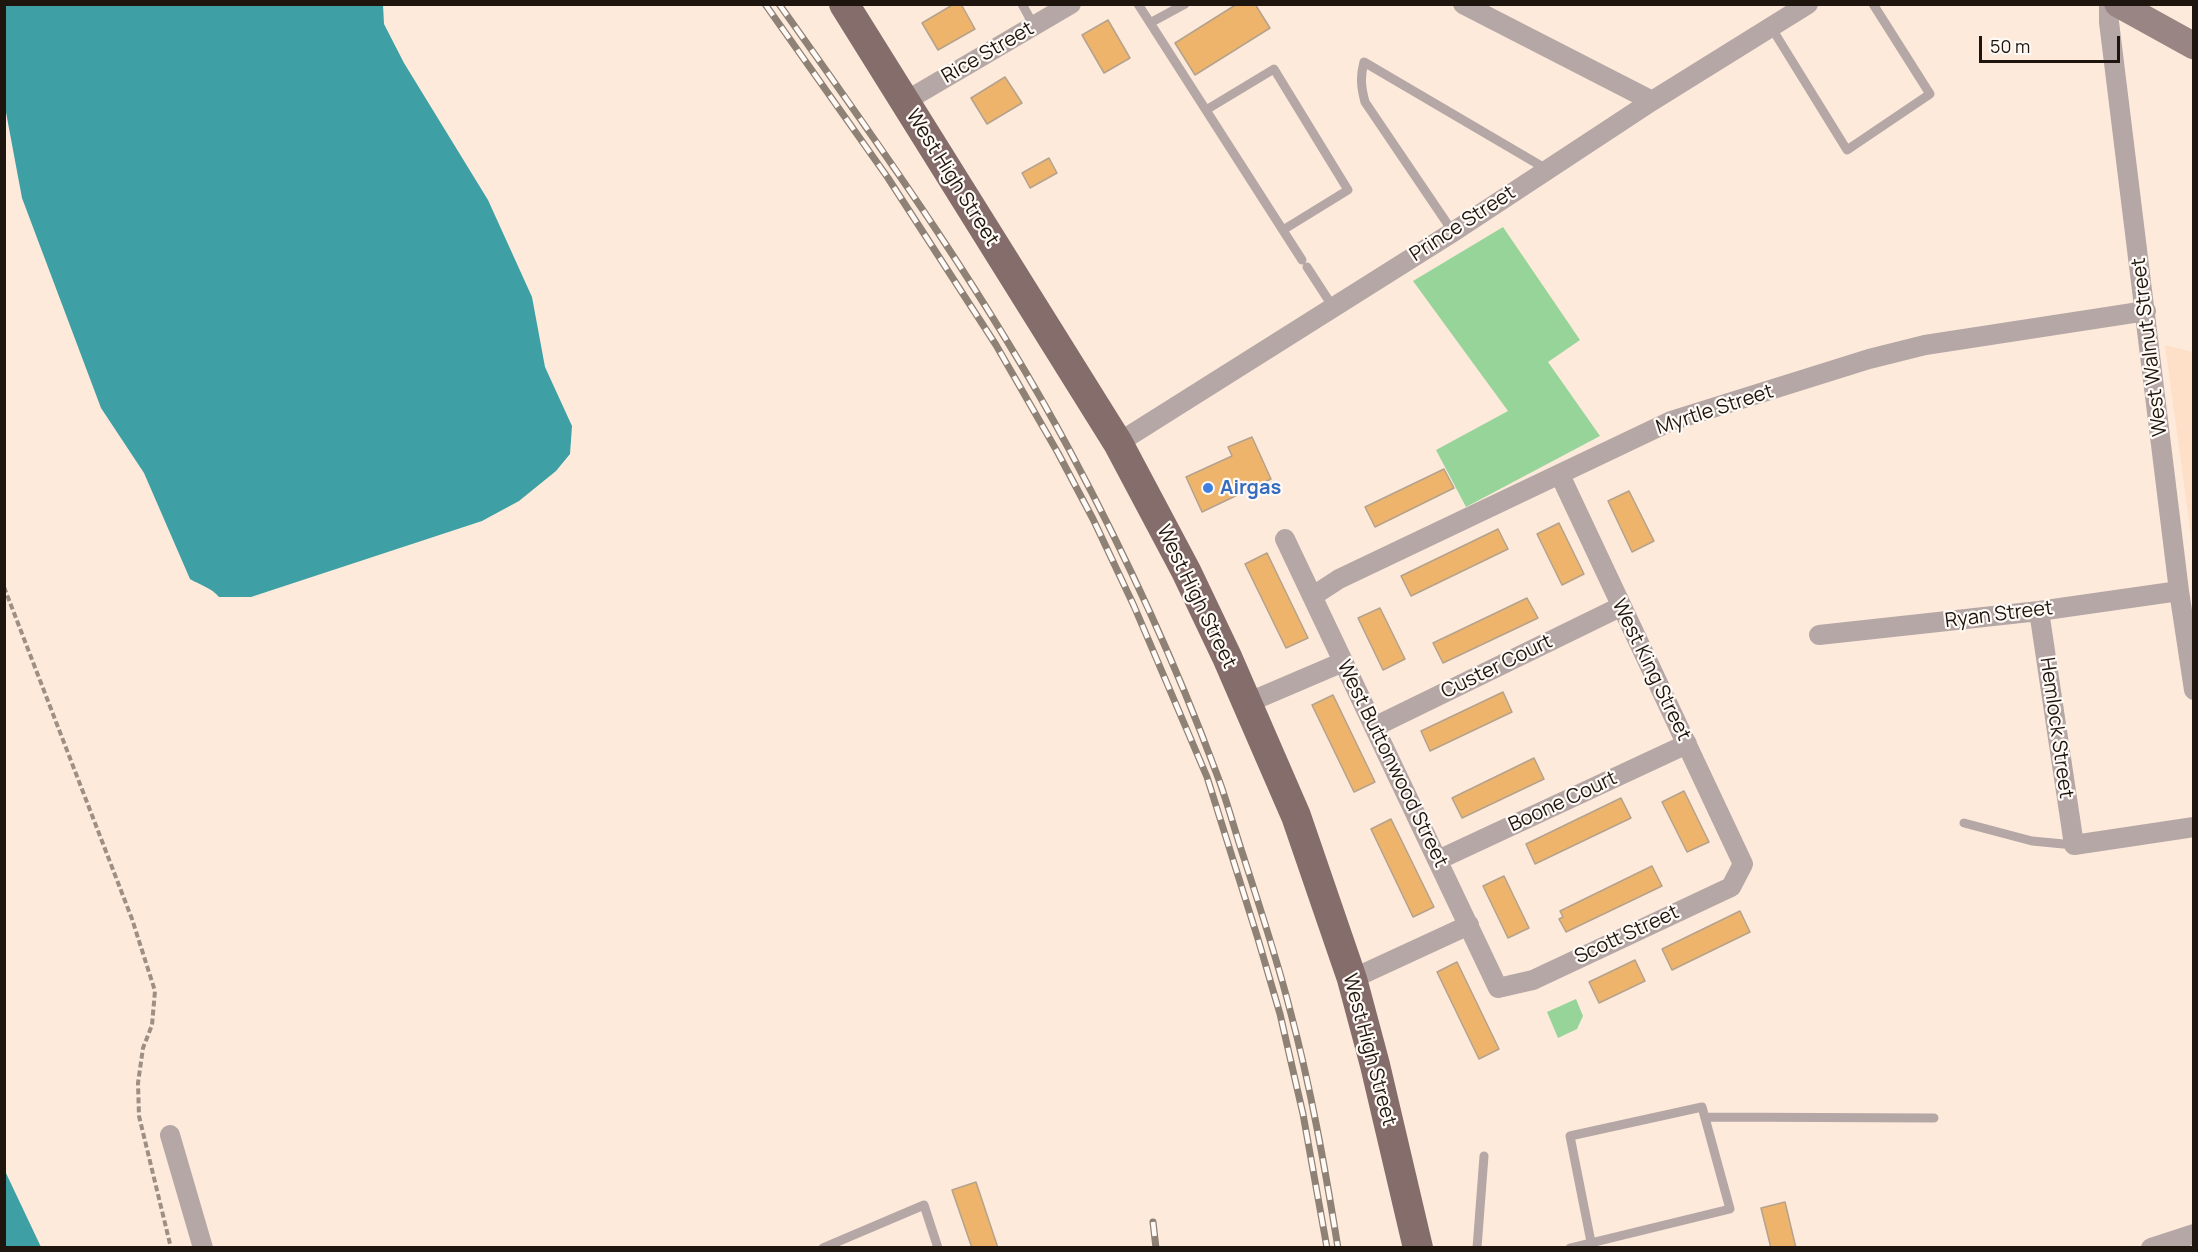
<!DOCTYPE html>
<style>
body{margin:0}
#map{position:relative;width:2198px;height:1252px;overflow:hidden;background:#fdeadb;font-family:Manrope,sans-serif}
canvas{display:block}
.frame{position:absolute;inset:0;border:6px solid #1d150e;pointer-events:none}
.scale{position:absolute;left:1979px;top:36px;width:141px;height:27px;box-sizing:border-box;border:3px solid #1d150e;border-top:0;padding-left:8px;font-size:18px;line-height:21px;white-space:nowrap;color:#1d150e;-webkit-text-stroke:4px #fffaf6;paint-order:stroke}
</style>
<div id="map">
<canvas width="2198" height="1252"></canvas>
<div class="frame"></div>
<div class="scale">50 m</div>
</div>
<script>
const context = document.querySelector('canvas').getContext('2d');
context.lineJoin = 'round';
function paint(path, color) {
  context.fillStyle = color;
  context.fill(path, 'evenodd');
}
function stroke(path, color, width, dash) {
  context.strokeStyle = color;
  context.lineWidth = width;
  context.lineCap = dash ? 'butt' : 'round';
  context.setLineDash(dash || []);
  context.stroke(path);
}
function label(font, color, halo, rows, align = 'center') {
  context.font = font + ' Manrope,sans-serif';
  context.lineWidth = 4.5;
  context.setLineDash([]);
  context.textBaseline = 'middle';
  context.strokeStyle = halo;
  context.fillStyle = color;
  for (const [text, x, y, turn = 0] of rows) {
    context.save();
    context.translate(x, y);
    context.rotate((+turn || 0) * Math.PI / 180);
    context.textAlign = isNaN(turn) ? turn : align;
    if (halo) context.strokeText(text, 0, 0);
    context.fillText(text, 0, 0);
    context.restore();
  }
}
const built = new Path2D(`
 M 2165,345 L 2193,352 L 2193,550 Z`);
const green = new Path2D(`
 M 1503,227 L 1580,340 L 1548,362 L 1600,436 L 1466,507 L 1436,450 L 1508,411 L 1413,281 Z
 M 1576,999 L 1583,1016 L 1577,1029 L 1558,1038 L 1547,1012 Z`);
const water = new Path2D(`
 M 4,5 L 383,5 L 384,24 L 404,63 L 488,200 L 532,297 L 545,367 L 572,426 L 570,454 L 556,471 L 519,501 L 482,521 L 251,597 L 219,597 C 212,588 200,585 190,579 L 144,473 L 101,408 L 22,198 L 5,107 Z
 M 4,1171 L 5,1171 L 41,1247 L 5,1247 Z`);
const building = new Path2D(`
 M 954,4 L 961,4 L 975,29 L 938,50 L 922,23 Z
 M 1237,4 L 1255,4 L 1270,28 L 1195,75 L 1175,43 Z
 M 1108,20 L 1130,58 L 1104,73 L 1082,35 Z
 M 1005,77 L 1022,103 L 987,124 L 971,98 Z
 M 1049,158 L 1057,173 L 1030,188 L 1022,173 Z
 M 1252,437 L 1271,479 L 1202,512 L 1186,477 L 1232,456 L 1228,447 Z
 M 1444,469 L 1454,488 L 1375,527 L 1365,507 Z
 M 1629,491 L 1654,541 L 1632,552 L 1608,501 Z
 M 1559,523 L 1584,574 L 1562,585 L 1537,534 Z
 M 1498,529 L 1508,549 L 1411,596 L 1401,576 Z
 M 1267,553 L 1308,638 L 1286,648 L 1245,564 Z
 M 1527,598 L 1538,618 L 1443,663 L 1433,643 Z
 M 1380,608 L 1405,659 L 1383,670 L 1358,618 Z
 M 1503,692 L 1512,712 L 1430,751 L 1421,731 Z
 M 1333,695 L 1375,782 L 1354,792 L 1312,705 Z
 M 1534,758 L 1544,779 L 1462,818 L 1452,798 Z
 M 1684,791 L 1709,842 L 1687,852 L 1662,802 Z
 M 1621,798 L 1631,818 L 1535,864 L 1526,844 Z
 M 1391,819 L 1434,907 L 1413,917 L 1371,829 Z
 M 1652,866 L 1662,886 L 1566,932 L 1559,919 L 1563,917 L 1560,911 Z
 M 1504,876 L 1529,928 L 1508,938 L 1483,886 Z
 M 1740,911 L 1750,932 L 1672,970 L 1662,949 Z
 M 1635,960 L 1645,981 L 1599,1003 L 1589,982 Z
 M 1457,962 L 1499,1049 L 1479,1059 L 1437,972 Z
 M 976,1182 L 998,1248 L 972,1248 L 952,1190 Z
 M 1785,1202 L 1796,1248 L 1771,1248 L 1761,1208 Z`);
const path = new Path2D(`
 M 4,587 L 132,919 L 155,991 L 152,1025 L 143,1048 L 138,1083 L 139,1116 L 171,1248`);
const lane = new Path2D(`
 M 1022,4 L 1034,26
 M 1138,4 L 1302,260
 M 1150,23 L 1185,4
 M 1771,27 L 1847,150 L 1930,94 L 1873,4
 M 1206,110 L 1274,69 L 1348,190 L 1283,230
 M 1453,232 L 1365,102 C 1361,87 1360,77 1364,62 L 1548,170
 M 1307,267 L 1333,307
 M 1964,823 L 2032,841 L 2074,845
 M 1705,1117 L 1934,1118
 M 823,1248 L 924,1205 L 938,1248
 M 1477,1248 L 1484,1156
 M 1570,1248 L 1730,1209 L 1702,1107 L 1570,1136 L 1591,1242`);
const street = new Path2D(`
 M 1463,4 L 1652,101
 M 2109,4 L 2109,22 L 2179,591 L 2194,690
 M 904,102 L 1071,4
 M 1118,443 L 1453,232 L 1652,101 L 1808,4
 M 1285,539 L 1498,988 L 1533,980 L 1731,887 L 1743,864 L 1560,475
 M 1313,596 L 1339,579 L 1671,421 L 1869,359 L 1925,345 L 2146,311
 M 2039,611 L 2074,845 L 2194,827
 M 1819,635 L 2039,611 L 2179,591
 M 1247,703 L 1343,662
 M 1374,727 L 1620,607
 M 1438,860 L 1687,744
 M 1352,979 L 1469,925
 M 170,1135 L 203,1248
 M 2151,1248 L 2194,1234`);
const secondary = new Path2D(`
 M 2118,4 L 2194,46`);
const primary = new Path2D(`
 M 844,4 L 1118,443 L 1186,571 L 1227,657 L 1296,816 L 1352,979 L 1375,1065 L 1418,1248`);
const rail = new Path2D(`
 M 765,4 L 888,178 L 996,345 L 1058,453 L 1093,519 L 1134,606 L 1207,777 L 1258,939 L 1280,1014 L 1303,1114 L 1327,1248
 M 779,4 C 882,149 986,294 1070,451 C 1124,552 1176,664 1216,772 C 1227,800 1234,829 1244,858 C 1260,908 1277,959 1290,1010 C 1311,1088 1325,1168 1338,1248
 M 1153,1222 L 1156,1248`);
const markers = [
 [1208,488,6,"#3f7fe0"]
];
const streetNames = [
 ["Rice Street",988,53,-30],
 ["West High Street",952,178,58],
 ["Prince Street",1463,224,-33],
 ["West Walnut Street",2150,347,-97],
 ["Myrtle Street",1715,410,-18],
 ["West High Street",1196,597,64],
 ["Ryan Street",1999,615,-7],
 ["Custer Court",1497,667,-26],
 ["West King Street",1651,670,64],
 ["Hemlock Street",2056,728,82],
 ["West Buttonwood Street",1392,764,64],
 ["Boone Court",1563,802,-25],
 ["Scott Street",1627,935,-25],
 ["West High Street",1369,1050,75]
];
const shopNames = [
 ["Airgas",1220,488]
];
paint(built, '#fee0c8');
paint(green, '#97d499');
paint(water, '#3ea0a4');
paint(building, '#eeb46c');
stroke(building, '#b4a28d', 1.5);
stroke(path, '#9e8f84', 4, [6, 3]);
stroke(lane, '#b5a7a6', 9);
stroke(street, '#b5a7a6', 20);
stroke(secondary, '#998584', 27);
stroke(primary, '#846d6b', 30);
stroke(rail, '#8e8176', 7);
stroke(rail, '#fffaf6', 4.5, [14]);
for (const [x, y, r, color] of markers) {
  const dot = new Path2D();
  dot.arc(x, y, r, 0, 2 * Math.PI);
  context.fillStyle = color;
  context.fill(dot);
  stroke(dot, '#fffaf6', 2);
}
label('20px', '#1d150e', '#fffaf6', streetNames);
label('bold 20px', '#366cbe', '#fffaf6', shopNames, 'left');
</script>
